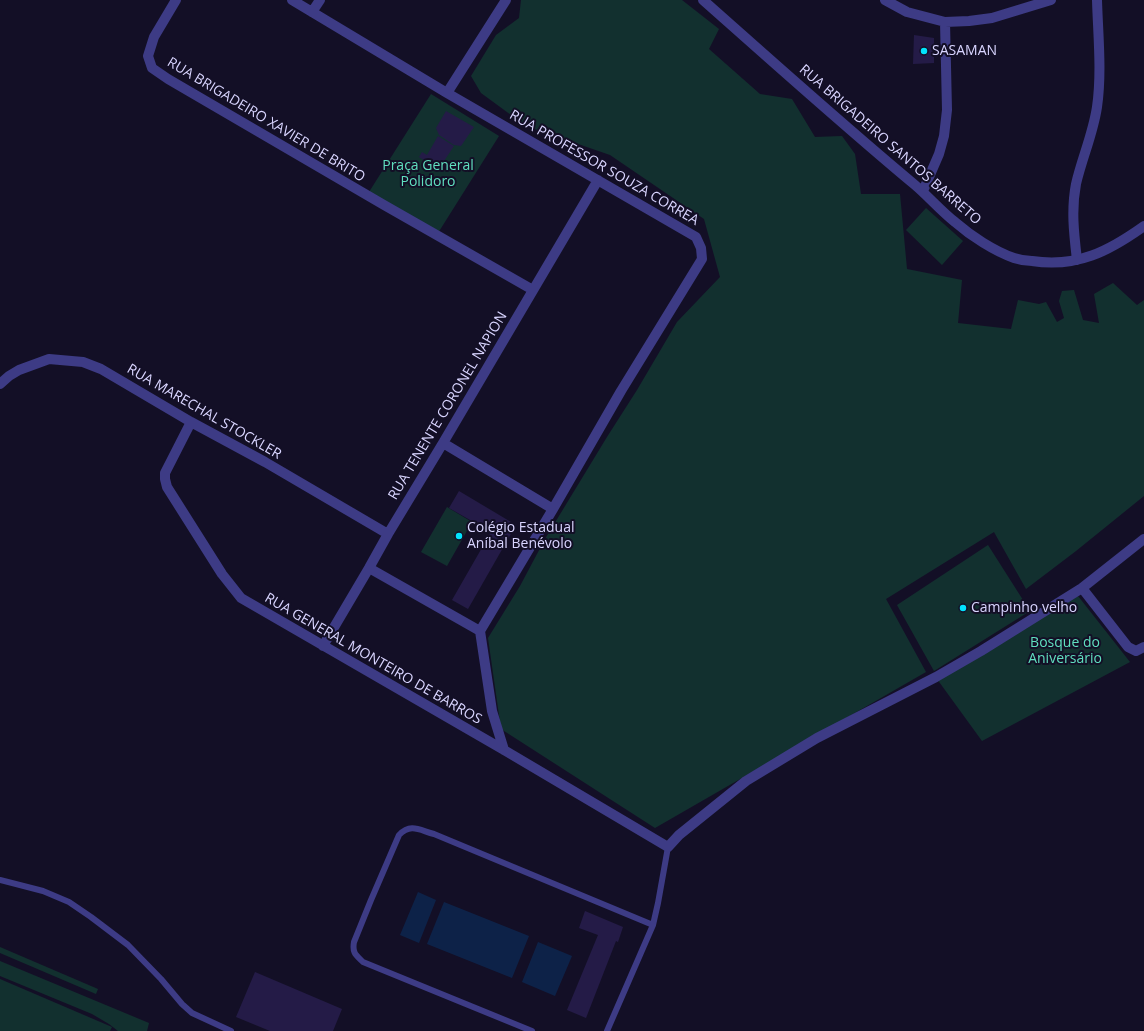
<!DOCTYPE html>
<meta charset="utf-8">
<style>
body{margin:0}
canvas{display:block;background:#130f26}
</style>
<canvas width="1144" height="1031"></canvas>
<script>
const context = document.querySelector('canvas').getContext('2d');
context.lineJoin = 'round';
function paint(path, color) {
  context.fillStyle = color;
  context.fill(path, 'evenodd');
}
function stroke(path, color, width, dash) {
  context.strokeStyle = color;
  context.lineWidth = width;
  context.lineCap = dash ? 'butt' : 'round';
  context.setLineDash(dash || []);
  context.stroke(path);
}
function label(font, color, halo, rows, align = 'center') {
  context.font = font + ' "Open Sans",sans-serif';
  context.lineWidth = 4;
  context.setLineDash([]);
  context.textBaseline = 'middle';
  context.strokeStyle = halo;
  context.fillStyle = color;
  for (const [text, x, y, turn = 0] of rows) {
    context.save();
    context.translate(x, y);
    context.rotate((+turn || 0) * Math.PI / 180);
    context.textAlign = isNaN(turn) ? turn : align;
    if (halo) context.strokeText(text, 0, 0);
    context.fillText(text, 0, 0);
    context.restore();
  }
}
const green = new Path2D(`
 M 521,0 L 682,0 L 719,29 L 709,49 L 760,94 L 792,99 L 815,137 L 842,136 L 855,154 L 861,194 L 900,194 L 907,269 L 962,280 L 958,323 L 1011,329 L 1018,300 L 1039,304 L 1046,302 L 1057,322 L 1064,318 L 1059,301 L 1062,291 L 1074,290 L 1083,320 L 1099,323 L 1094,294 L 1113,283 L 1137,305 L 1144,300 L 1144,496 L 1076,551 L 1026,589 L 994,532 L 886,599 L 926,672 L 655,828 L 501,729 L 488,638 L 520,586 L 545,539 L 607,437 L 637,390 L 677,322 L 720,277 L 704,219 L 610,155 L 526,126 L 481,93 L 471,76 L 496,35 L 519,18 Z
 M 431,94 L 499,136 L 438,233 L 369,192 Z
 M 926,208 L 963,241 L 942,265 L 906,230 Z
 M 447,507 L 472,522 L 447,566 L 421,552 Z
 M 988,545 L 1030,611 L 934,671 L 897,605 Z
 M 1078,596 L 1130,662 L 982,741 L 937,679 Z
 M 0,947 L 98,989 L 96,994 L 0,953 Z
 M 0,961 L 149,1023 L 147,1031 L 118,1031 L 109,1024 L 92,1014 L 0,976 Z
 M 0,979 L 112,1027 L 110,1031 L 0,1031 Z`);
const water = new Path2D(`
 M 418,892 L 436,900 L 419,943 L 400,935 Z
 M 444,902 L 529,936 L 512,978 L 427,944 Z
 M 538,942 L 572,956 L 555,996 L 522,982 Z`);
const building = new Path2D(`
 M 914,35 L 934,38 L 934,63 L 913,64 Z
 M 446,111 L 474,127 L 461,146 L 454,145 L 439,135 L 436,128 Z
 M 438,136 L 454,146 L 442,164 L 446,166 L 443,172 L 419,157 L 422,152 L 427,155 Z
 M 459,491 L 516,525 L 468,609 L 452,600 L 491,532 L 449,508 Z
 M 585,911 L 623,927 L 618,942 L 616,941 L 586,1018 L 567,1010 L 598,935 L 579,928 Z
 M 255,972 L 342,1009 L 333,1031 L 270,1031 L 236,1017 Z`);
const lane = new Path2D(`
 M 0,880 L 43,891 L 69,902 L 91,917 L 128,945 L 161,979 L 182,1004 L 192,1013 L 231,1031
 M 532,1031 L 363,962 C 356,955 352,953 354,942 L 371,900 L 399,835 C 411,823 419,830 434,834 L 653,925
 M 607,1031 L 653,925 L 658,903 L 668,847`);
const street = new Path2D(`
 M 176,0 L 154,37 L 148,56 L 152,68 L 168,79 L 384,205 L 533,290
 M 292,0 L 447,93 L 696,237 L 701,248 L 702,259 L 621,391 L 553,509 L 480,631
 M 703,0 C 773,62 843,125 915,185 C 929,197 941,211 955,222 C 971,236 994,251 1014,258 C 1020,260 1027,261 1032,261 C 1077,268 1109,251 1144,226
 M 885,0 L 907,12 L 945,22 L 969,21 L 992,18 L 1051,0
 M 312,12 L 320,0
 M 447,93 L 506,0
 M 923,191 L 939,154 L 944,136 L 947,110 L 945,22
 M 1077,260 C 1074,234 1071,210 1076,184 C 1082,158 1093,134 1097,107 C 1102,72 1098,35 1097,0
 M 0,384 L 9,376 L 19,370 L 49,359 L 83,362 L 101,369 L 191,422 L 265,462 L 388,534
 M 191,422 L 165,473 L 165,479 L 167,487 L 222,574 L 241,598 L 504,750 L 668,847 L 679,835 L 746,781 L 817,738 L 936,677 L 981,651 L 1082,588 L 1144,539
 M 443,443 L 553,509
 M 369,568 L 480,631 L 492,711 L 504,750
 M 1082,588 L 1128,647 L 1136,651 L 1144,647
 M 323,646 L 369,568 L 388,534 L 443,443 L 598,180`);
const markers = [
 [924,51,4,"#02e4fd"],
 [459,536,4,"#02e4fd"],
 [963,608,4,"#02e4fd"]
];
const poiNames = [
 ["SASAMAN",932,51],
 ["Colégio Estadual",467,528],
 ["Aníbal Benévolo",467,544],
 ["Campinho velho",971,608]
];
const streetNames = [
 ["RUA BRIGADEIRO XAVIER DE BRITO",266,120,31],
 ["RUA BRIGADEIRO SANTOS BARRETO",890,145,41],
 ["RUA PROFESSOR SOUZA CORREA",604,168,30],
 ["RUA TENENTE CORONEL NAPION",448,406,-59],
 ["RUA MARECHAL STOCKLER",204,412,30],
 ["RUA GENERAL MONTEIRO DE BARROS",373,659,30]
];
const parkNames = [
 ["Praça General",428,166],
 ["Polidoro",428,182],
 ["Bosque do",1065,643],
 ["Aniversário",1065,659]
];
paint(green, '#12302f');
paint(water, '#0d2248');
paint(building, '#241b47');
stroke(lane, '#3d3b85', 6);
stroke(street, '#3d3b85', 10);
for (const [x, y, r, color] of markers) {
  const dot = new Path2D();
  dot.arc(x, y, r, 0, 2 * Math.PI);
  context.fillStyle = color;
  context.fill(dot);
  stroke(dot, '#130f26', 1.5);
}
label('14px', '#d9d5ff', '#130f26', poiNames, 'left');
label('14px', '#d9d5ff', '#130f26', streetNames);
label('14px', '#60dfbf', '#130f26', parkNames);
</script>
